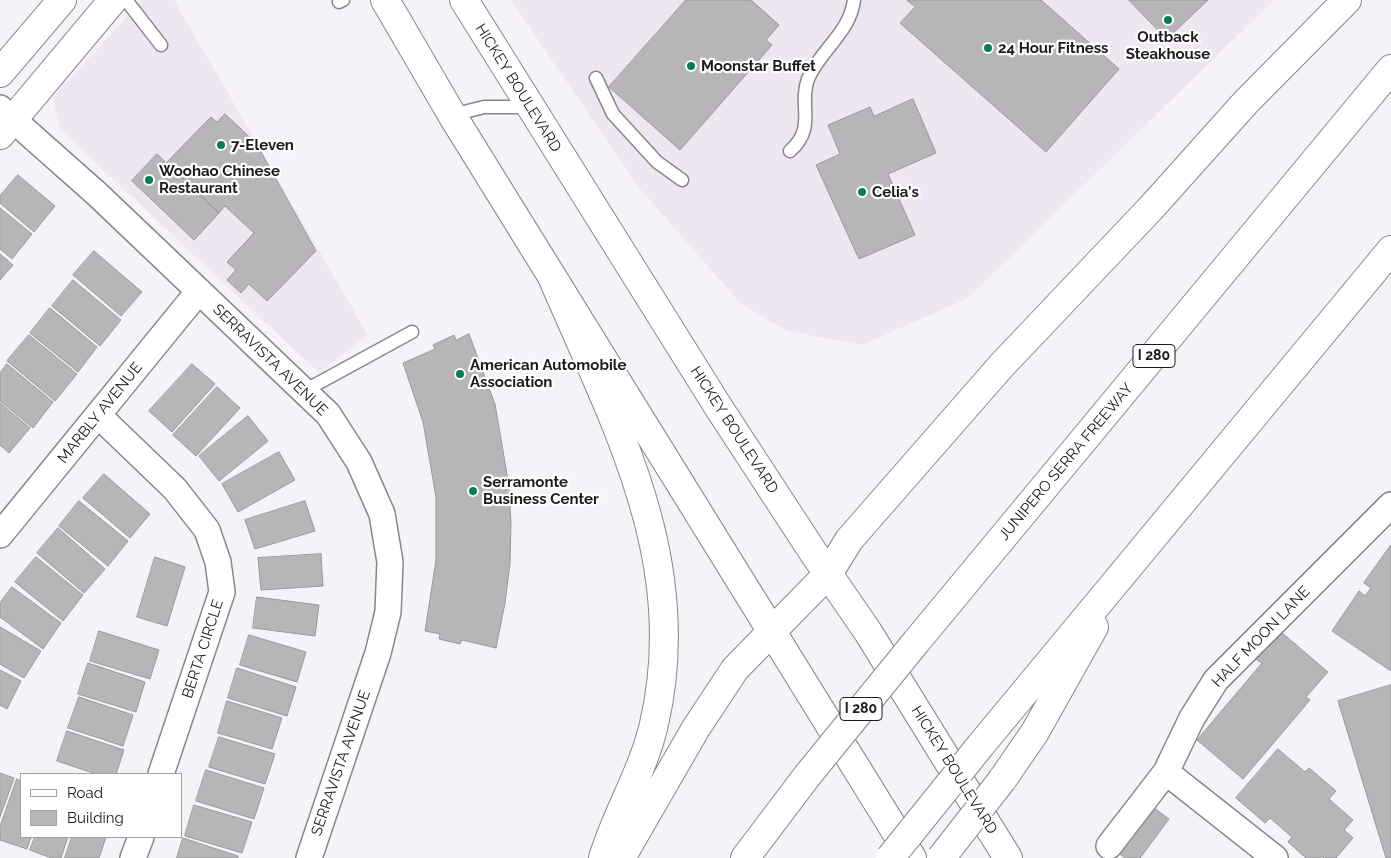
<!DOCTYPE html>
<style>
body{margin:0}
#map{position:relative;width:1391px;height:858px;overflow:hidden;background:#f5f3f7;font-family:Raleway,sans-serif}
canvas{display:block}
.legend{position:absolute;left:20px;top:773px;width:162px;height:65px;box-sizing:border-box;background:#fff;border:1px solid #a4a3a4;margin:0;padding:6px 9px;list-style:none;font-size:15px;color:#1b1a1c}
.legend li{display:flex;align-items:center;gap:10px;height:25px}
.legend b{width:25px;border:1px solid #a4a3a4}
</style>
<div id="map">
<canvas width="1391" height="858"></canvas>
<ul class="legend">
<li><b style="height:6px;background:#fff"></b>Road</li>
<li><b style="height:14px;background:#b8b5b9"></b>Building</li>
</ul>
</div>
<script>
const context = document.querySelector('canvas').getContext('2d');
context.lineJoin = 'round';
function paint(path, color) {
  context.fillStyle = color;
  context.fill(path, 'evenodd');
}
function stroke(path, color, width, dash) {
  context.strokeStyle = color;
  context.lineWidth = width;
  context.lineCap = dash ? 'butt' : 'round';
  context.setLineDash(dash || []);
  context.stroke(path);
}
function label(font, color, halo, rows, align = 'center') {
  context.font = font + ' Raleway,sans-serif';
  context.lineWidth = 4.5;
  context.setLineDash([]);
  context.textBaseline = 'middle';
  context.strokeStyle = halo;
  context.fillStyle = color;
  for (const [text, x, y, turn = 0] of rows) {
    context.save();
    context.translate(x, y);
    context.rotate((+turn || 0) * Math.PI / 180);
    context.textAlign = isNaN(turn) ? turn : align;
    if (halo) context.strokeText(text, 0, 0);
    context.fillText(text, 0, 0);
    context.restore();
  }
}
const built = new Path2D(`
 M 142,0 L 174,0 L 368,335 L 319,373 L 60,129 L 53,97 Z
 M 511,0 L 1274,0 L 968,298 L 862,345 L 787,331 L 740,303 L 639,188 Z`);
const building = new Path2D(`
 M 686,0 L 751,0 L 779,25 L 766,40 L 772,45 L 680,150 L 609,87 Z
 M 907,0 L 1041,0 L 1119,69 L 1046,152 L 900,23 L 915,7 Z
 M 1129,0 L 1208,0 L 1167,39 Z
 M 913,99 L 936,153 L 888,174 L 915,235 L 859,259 L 816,165 L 840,154 L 828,125 L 870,107 L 874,116 Z
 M 225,114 L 256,143 L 316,251 L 267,301 L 249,284 L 241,293 L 227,280 L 236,270 L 227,262 L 254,233 L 225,206 L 219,213 L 166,163 L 211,117 L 217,122 Z
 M 157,154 L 219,213 L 194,240 L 132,181 Z
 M 18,175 L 55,206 L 34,232 L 0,203 L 0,196 Z
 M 0,208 L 32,234 L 12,259 L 0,249 Z
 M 94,251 L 142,292 L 121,316 L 73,275 Z
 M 0,254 L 13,265 L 0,280 Z
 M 73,280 L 121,320 L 100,346 L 52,306 Z
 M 50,308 L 97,347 L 78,372 L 30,333 Z
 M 469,334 L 495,404 L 509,486 L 511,524 L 510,563 L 505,603 L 496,648 L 462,640 L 460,644 L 439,639 L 440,634 L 425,631 L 436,560 L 436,497 L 423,422 L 403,363 L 435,349 L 433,345 L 454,335 L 456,340 Z
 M 29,335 L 77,374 L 55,401 L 7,361 Z
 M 7,364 L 53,402 L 33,428 L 0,401 L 0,373 Z
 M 192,364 L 215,384 L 172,432 L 149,411 Z
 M 217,387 L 240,408 L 196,456 L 173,435 Z
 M 0,403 L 30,428 L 9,453 L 0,445 Z
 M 248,416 L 268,441 L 219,481 L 199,456 Z
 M 279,452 L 295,480 L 238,512 L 222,484 Z
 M 104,474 L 150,514 L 130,538 L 83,498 Z
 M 79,501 L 128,541 L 108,566 L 59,526 Z
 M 305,501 L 315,531 L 255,549 L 245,520 Z
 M 58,528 L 105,569 L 84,593 L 37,553 Z
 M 1391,545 L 1391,671 L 1332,631 L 1359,591 L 1365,596 L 1371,588 L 1364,583 Z
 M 321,554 L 323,586 L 261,590 L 258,558 Z
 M 36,557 L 83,595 L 63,621 L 15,582 Z
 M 155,557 L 185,567 L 167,626 L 137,617 Z
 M 12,587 L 61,623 L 43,649 L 0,617 L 0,603 Z
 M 257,597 L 319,605 L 315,636 L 253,628 Z
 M 0,627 L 41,651 L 24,678 L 0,664 Z
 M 99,631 L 159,650 L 150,679 L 90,661 Z
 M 1281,632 L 1328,672 L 1306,697 L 1310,700 L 1243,779 L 1197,740 L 1262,663 L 1257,660 Z
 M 249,635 L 306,652 L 297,682 L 240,665 Z
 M 88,663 L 145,682 L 136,712 L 78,694 Z
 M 237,668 L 296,687 L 287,716 L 228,698 Z
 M 0,670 L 21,681 L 7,709 L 0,705 Z
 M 1391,685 L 1391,858 L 1386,858 L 1338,701 Z
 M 79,697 L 133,715 L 123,746 L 68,728 Z
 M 227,701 L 282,718 L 272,749 L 218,733 Z
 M 67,731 L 124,750 L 116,774 L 96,774 L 57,761 Z
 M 219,737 L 275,754 L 265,784 L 209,767 Z
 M 1278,749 L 1305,772 L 1309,768 L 1336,791 L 1329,799 L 1353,820 L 1344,830 L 1353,838 L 1336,858 L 1324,858 L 1322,856 L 1320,858 L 1306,858 L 1288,842 L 1292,837 L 1270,818 L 1265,823 L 1236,798 Z
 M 206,770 L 264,788 L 254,819 L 196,801 Z
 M 0,773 L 14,778 L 0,817 Z
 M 17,779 L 21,781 L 21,837 L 31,837 L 27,849 L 0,840 L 0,827 Z
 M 194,805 L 252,822 L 242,853 L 185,836 Z
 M 1150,805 L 1169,819 L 1140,858 L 1125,858 L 1115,850 Z
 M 35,837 L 68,837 L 61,858 L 51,858 L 30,850 Z
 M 72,837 L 106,837 L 99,858 L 65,858 Z
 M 183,838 L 238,856 L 238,858 L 177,858 Z`);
const service = new Path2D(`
 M 126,0 L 161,45
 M 339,2 L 343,0
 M 596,78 L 613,114 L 657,162 L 682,180
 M 452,115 L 484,107 L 530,107
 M 790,151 C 817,127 798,106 808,79 C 820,50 850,33 854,0
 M 304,391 L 412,332`);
const minor = new Path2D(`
 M 0,108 L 97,194 L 328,414 L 359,462 L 382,514 L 390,562 L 388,612 L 378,653 L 309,858
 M 98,415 L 175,489 L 207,530 L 218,562 L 222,592 L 161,774
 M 0,535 L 199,291
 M 1109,846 L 1166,772
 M 133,858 L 141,837
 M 1275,858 L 1166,772 L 1192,718 L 1216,680 L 1391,505`);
const secondary = new Path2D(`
 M 385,0 L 452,115 L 912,858
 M 464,0 L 719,408 L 813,552 L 868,632 L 1008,858
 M 0,73 L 62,0
 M 0,135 L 113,0`);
const motorway = new Path2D(`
 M 553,279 C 615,424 692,561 654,724 C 643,772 617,812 603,858
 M 916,642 L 1391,69
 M 980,746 L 1391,250
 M 1002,780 L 1035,732 L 1094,627
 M 621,858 L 696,728 L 735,669 L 828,574 L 849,540 L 1002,365 L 1151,208 L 1246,102 L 1347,0
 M 745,858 L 807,776`);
const motorwayBridge = new Path2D(`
 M 807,776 L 916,642
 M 890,858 L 980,746
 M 941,858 L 1002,780`);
const markers = [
 [1168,20,5,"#097d5a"],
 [988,48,5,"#097d5a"],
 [691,66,5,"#097d5a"],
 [221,145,5,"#097d5a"],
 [149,180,5,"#097d5a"],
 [862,192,5,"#097d5a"],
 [460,374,5,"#097d5a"],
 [473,491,5,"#097d5a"]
];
const shields = [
 [1154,356,42],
 [861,709,42]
];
const shieldNames = [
 ["I 280",1154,356],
 ["I 280",861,709]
];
const poiNames = [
 ["Outback",1168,37,"center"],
 ["Steakhouse",1168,54,"center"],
 ["24 Hour Fitness",998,48],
 ["Moonstar Buffet",701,66],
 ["7-Eleven",231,145],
 ["Woohao Chinese",159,171],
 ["Restaurant",159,188],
 ["Celia's",872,192],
 ["American Automobile",470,365],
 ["Association",470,382],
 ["Serramonte",483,482],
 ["Business Center",483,499]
];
const streetNames = [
 ["HICKEY BOULEVARD",518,88,58],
 ["SERRAVISTA AVENUE",270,360,44],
 ["MARBLY AVENUE",100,413,-51],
 ["HICKEY BOULEVARD",734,430,57],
 ["JUNIPERO SERRA FREEWAY",1066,462,-50],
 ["HALF MOON LANE",1261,637,-46],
 ["BERTA CIRCLE",203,649,-72],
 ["SERRAVISTA AVENUE",341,763,-71],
 ["HICKEY BOULEVARD",954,770,58]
];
paint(built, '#eee7f2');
paint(building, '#b8b5b9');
stroke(building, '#9a989b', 1);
stroke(service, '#89878a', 15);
stroke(minor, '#89878a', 28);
stroke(secondary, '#89878a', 30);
stroke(motorway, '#89878a', 30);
stroke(service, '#fff', 12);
stroke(minor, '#fff', 25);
stroke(secondary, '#fff', 28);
stroke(motorway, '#fff', 28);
stroke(motorwayBridge, '#89878a', 30, []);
stroke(motorwayBridge, '#fff', 28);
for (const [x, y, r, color] of markers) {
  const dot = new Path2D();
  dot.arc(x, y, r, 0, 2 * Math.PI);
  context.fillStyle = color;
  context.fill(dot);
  stroke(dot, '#fff', 2);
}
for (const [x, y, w] of shields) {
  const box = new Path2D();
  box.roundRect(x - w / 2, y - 11.5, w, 23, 4);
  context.fillStyle = '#fff';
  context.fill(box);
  stroke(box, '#1b1a1c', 1);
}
label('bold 14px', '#1b1a1c', null, shieldNames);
label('bold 15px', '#1b1a1c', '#fff', poiNames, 'left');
label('15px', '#1b1a1c', '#fff', streetNames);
</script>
